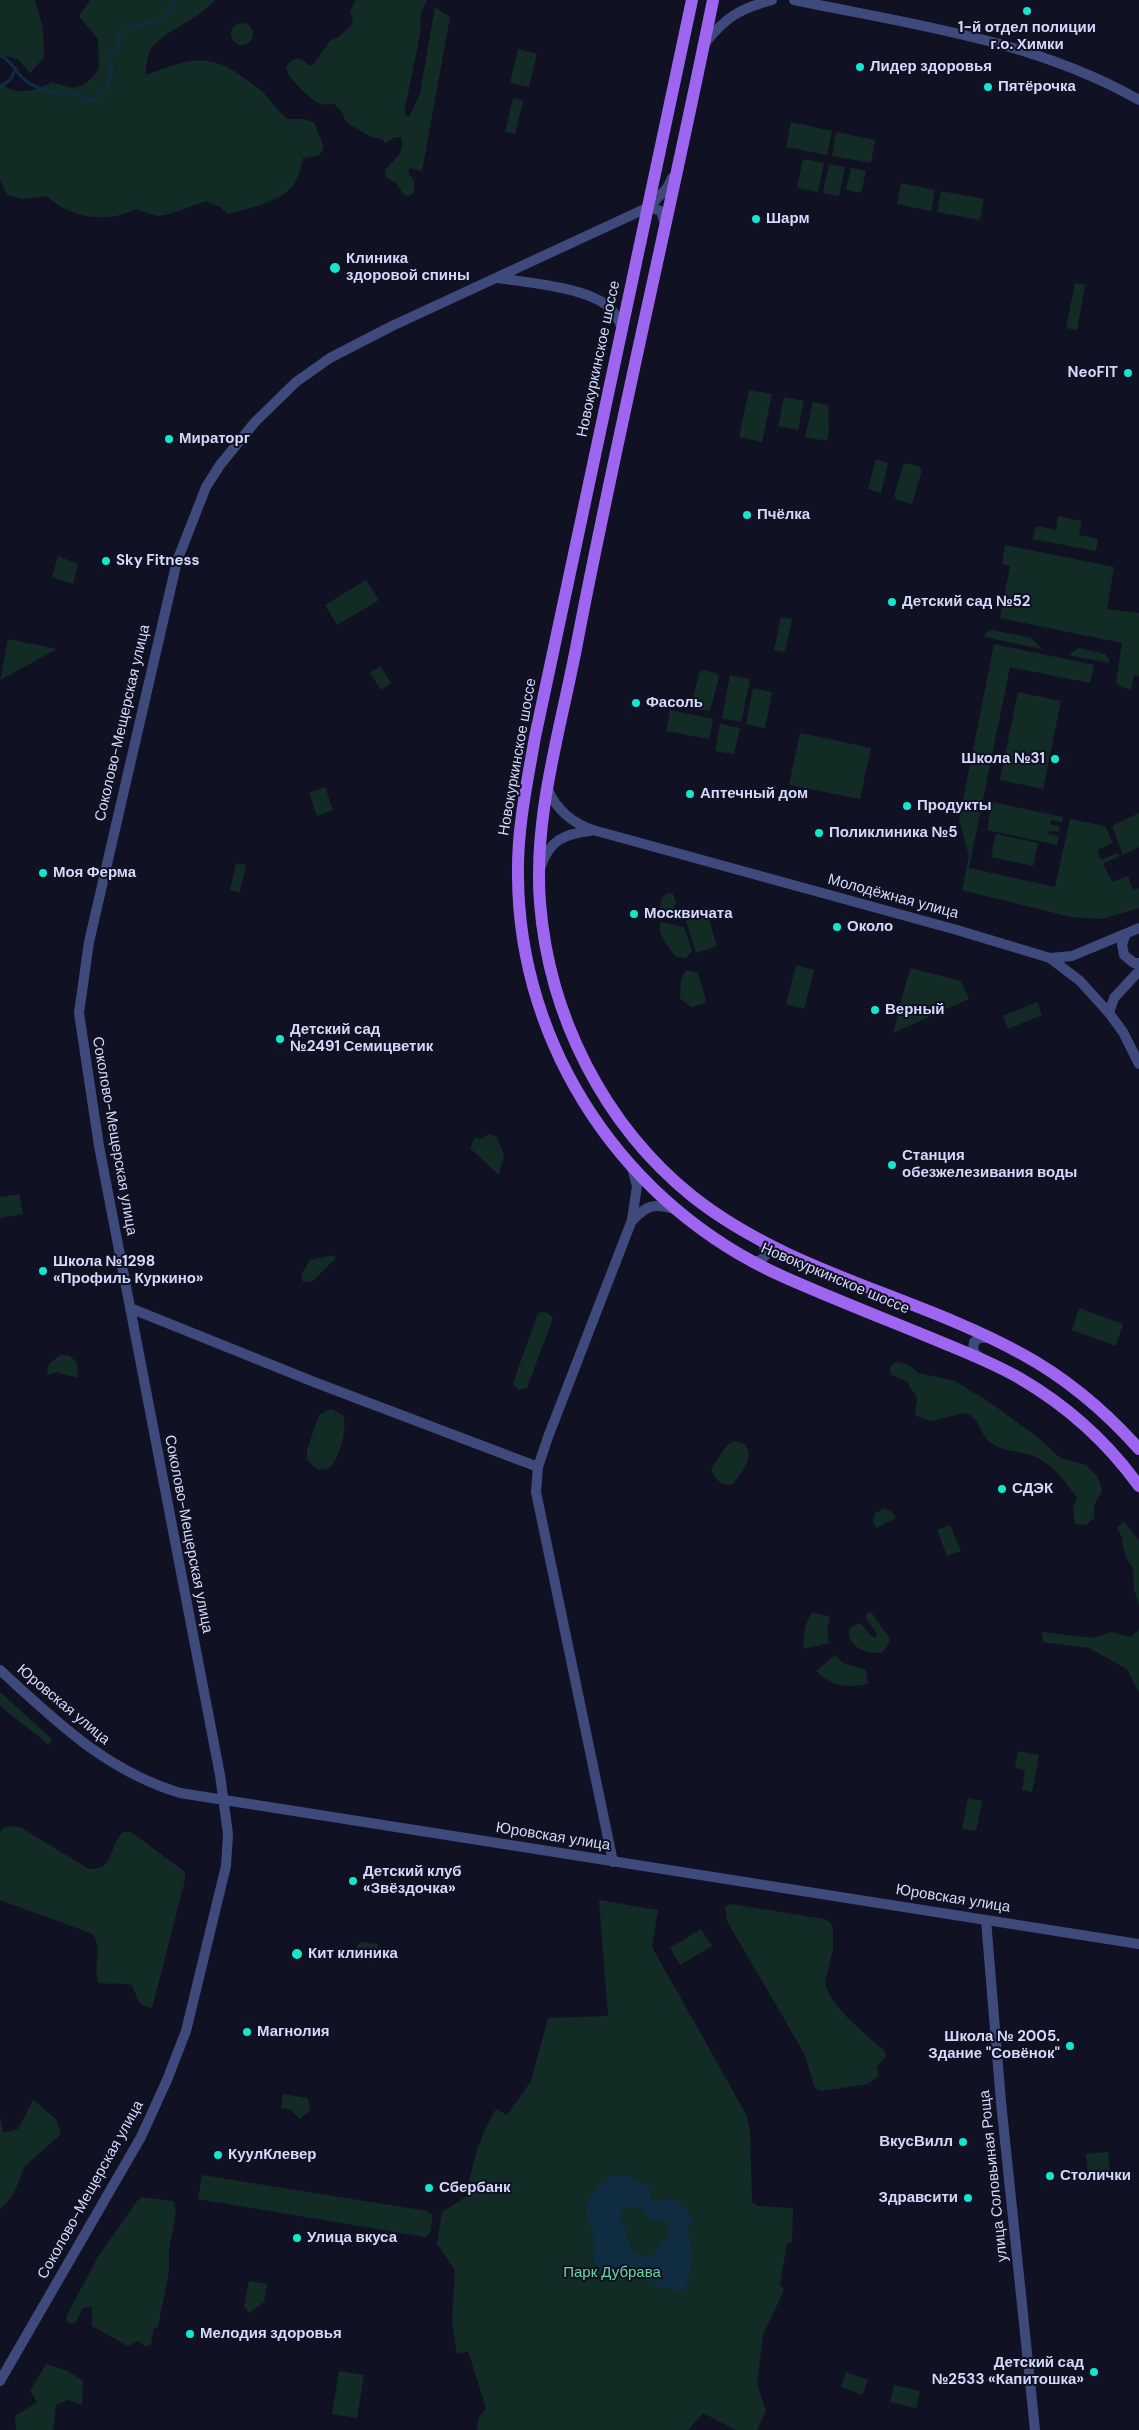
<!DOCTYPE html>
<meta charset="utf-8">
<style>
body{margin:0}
canvas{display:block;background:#101122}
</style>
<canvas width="1139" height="2430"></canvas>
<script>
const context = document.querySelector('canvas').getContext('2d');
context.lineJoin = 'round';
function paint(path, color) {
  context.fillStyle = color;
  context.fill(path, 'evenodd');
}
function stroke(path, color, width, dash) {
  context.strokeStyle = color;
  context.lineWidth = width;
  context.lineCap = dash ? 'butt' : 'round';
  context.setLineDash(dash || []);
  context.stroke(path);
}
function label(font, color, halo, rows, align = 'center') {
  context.font = font + ' "DM Sans",sans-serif';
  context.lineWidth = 4;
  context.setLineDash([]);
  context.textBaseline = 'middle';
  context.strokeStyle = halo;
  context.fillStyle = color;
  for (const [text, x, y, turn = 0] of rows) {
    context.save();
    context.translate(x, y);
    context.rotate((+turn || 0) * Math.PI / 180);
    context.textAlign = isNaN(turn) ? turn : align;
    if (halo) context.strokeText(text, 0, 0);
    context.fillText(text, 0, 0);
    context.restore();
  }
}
const green = new Path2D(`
 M 0,0 L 35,0 L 43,29 L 44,57 L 30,73 L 19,60 L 0,54 Z
 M 90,0 L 215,0 C 197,20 172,27 154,45 C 147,52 146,65 146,75 C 185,61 206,50 243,77 C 249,82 256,86 262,91 C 271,101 277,111 288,119 L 303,119 L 314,122 L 324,147 L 320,155 L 303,158 C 301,169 297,182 289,190 C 277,201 244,211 228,214 L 220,207 L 206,201 L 170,214 L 158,216 L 135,209 C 108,224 69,218 47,196 L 24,199 L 7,195 L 0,180 L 0,83 C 17,96 34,92 52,82 C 77,91 82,90 99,69 L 98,39 L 79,16 Z
 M 356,0 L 427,0 L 421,12 L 420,35 L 405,108 L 405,114 L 409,117 L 420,94 L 435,7 L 450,17 L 422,171 L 410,168 L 408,172 L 414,181 L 414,193 L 409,196 L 403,194 L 397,184 L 386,177 L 385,171 C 392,160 407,153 401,137 L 395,137 L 385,143 L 382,139 L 371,137 L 346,122 L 341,111 L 333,103 C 330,104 325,105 321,104 C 312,102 287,77 286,68 C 291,58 301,54 308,65 L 313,65 L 330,41 L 340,36 L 353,23 L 350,12 Z
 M231 34a11 11 0 1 1 22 0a11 11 0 1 1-22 0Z
 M 518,49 L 537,54 L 529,87 L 510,83 Z
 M 513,98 L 523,101 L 515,134 L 505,132 Z
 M 791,122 L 832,131 L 827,155 L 786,147 Z
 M 836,132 L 875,140 L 871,163 L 832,156 Z
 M 803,159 L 824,163 L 818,192 L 797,188 Z
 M 829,164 L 845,167 L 839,196 L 823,193 Z
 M 851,168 L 866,171 L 861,193 L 846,190 Z
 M 901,183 L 935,190 L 931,211 L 897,204 Z
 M 941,191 L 984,199 L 980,220 L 937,212 Z
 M 1075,283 L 1085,285 L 1077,330 L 1066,328 Z
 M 749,390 L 772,394 L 762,442 L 739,437 Z
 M 784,397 L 804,401 L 798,430 L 778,426 Z
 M 813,402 L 828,405 L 829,429 L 827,441 L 805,437 Z
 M 876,459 L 888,463 L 881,493 L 868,489 Z
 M 904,463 L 919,466 L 922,470 L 912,504 L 897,500 L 894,496 Z
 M 1058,516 L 1082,521 L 1079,535 L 1098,539 L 1096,551 L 1033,539 L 1036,526 L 1056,530 Z
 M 1005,545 L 1114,567 L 1107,609 L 1139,613 L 1139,676 L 1134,675 L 1131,690 L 1121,687 L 1116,682 L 1122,643 L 1000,618 L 1010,566 L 1002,564 Z
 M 58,556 L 78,564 L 73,584 L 52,577 Z
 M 366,580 L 379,600 L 337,625 L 325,605 Z
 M 781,617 L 792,619 L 785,652 L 774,650 Z
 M 992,630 L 1032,638 L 1042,649 L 984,637 L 986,633 Z
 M 8,639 L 57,649 L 0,680 Z
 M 994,644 L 1094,665 L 1090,683 L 1010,667 L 969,868 L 1055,887 L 1070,819 L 1105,826 L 1113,843 L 1097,850 L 1101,860 L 1118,853 L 1119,856 L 1103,864 L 1112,882 L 1128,876 L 1133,890 L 1139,888 L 1139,908 L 1101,919 L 1071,917 L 962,890 L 969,856 L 959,820 Z
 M 1079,648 L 1105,654 L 1109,659 L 1109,663 L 1068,655 Z
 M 380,666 L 391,683 L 381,690 L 370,673 Z
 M 703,670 L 716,673 L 719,677 L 710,711 L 695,709 L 692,704 L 699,673 Z
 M 730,675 L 750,679 L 741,722 L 722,718 Z
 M 753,688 L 772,692 L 765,728 L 746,724 Z
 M 1018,692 L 1061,701 L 1043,789 L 1000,780 Z
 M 670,710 L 713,719 L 709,739 L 666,731 Z
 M 720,724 L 740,728 L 734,754 L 715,751 Z
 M 800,733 L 871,748 L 860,799 L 789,785 Z
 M 325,787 L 333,810 L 317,816 L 309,793 Z
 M 992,802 L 1063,817 L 1062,822 L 1051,820 L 1050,824 L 1060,827 L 1059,832 L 1049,831 L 1048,834 L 1059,836 L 1057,845 L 987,830 Z
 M 1139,813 L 1139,847 L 1123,855 L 1112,826 Z
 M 996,834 L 1038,843 L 1033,866 L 991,857 Z
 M 236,863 L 246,865 L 240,892 L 230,890 Z
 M 668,893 L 673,894 L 676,902 L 671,914 L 667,917 L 662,915 L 659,910 L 663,896 Z
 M 705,907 L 717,946 L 696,953 L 684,914 Z
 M 661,922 L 684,927 L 692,951 L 686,958 L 676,957 C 669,947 656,935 661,922 Z
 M 796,965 L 814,970 L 804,1009 L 786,1004 Z
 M 910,968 L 961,981 L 969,999 L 893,1033 Z
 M 686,970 L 698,973 L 706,1000 L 705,1003 L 692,1007 L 680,999 L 681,979 Z
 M 1037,1002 L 1042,1015 L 1008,1029 L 1003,1016 Z
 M 490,1134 L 496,1136 L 504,1155 L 499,1175 L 470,1148 L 475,1137 L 480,1139 Z
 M 19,1194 L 23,1214 L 0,1218 L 0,1197 Z
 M 333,1255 L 336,1258 L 312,1282 L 303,1282 L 301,1275 L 310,1260 Z
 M 1079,1308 L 1123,1324 L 1116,1346 L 1072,1330 Z
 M 542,1312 L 548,1313 L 553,1318 L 527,1388 L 518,1390 L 513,1383 L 538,1313 Z
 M 60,1355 L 68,1355 C 78,1361 79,1367 77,1378 L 57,1372 L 47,1375 L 49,1364 Z
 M 896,1362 L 907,1364 L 919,1373 L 955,1381 L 992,1404 L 1041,1440 L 1060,1458 L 1086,1465 L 1097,1476 L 1101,1486 L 1102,1491 L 1094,1505 L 1094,1518 L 1086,1525 L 1075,1524 L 1073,1508 L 1077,1498 C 1065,1481 1050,1460 1028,1454 C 1016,1451 1002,1451 991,1443 C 979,1434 980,1416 964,1413 L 931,1421 L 916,1416 C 914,1409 917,1406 917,1400 C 917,1393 909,1389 908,1382 L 892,1375 L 890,1370 L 891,1365 Z
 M 331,1409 L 343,1415 C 348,1425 340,1457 332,1465 C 328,1470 322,1470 317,1469 L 307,1460 L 307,1450 L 319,1415 Z
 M 734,1441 L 745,1444 C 755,1459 742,1471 733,1484 C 722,1487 714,1479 711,1469 L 727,1445 Z
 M 885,1508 L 892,1512 L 896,1518 L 876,1528 L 873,1521 L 875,1513 Z
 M 1124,1521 L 1139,1541 L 1139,1605 L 1134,1589 L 1133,1568 L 1127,1559 L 1123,1548 L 1122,1537 L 1117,1528 Z
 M 950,1525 L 961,1551 L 947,1556 L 937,1530 Z
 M 812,1612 L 830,1617 L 827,1629 L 829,1643 L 803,1649 L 805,1627 Z
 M 871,1612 L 891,1640 L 883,1652 C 868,1656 845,1646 850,1628 L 859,1623 C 867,1627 868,1636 876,1638 L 877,1634 L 866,1618 L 866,1614 Z
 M 1139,1629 L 1139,1693 L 1127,1669 L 1089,1648 L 1043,1642 L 1042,1632 L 1093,1638 L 1111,1632 L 1131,1637 Z
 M 835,1655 L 843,1663 L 866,1670 L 868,1684 C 845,1688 833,1687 816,1671 Z
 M 0,1692 L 52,1739 L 49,1745 L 0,1706 Z
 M 1018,1751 L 1039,1755 L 1032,1792 L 1022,1790 L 1025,1770 L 1015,1768 Z
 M 968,1798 L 982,1801 L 976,1831 L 962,1829 Z
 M 11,1826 L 20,1827 L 89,1869 C 115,1871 108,1846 123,1832 L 131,1832 L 185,1872 L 185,1880 L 152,2008 C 136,2005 138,1998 132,1985 C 119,1982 110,1985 99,1983 C 92,1967 103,1950 93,1934 L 0,1900 L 0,1833 L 3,1828 Z
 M 599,1900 L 658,1910 L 652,1947 L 747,2116 L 750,2130 L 752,2202 L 757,2206 L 793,2208 L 792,2242 L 787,2244 L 780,2284 L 784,2290 L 763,2335 L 757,2384 L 766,2411 L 757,2430 L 736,2430 L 703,2413 L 688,2430 L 477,2430 L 478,2419 L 486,2408 L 468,2351 L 457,2354 L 452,2321 L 455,2270 L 437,2244 L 442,2212 L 467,2196 C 472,2163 479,2138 496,2109 L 507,2115 L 531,2081 L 548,2018 L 608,2016 Z
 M 731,1904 L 824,1919 L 830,1922 L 833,1928 L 833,1949 L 825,1982 C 829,2006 866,2035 884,2050 L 886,2056 L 877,2067 L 879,2075 L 868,2084 L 822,2091 L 815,2088 L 804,2053 L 727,1921 L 725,1907 Z
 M 701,1929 L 712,1946 L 680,1965 L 670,1948 Z
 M 360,1942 L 378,1944 L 375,1961 L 357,1956 L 357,1945 Z
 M 283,2094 L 307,2098 L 311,2110 L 300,2119 L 291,2110 L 281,2108 Z
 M 33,2100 L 56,2119 L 61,2134 L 25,2166 L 13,2195 L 0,2210 L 0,2117 L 3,2133 L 18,2129 Z
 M 1108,2152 L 1110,2172 L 1088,2174 L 1086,2154 Z
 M 202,2175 L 427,2211 L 433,2215 L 430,2234 L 425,2237 L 198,2199 Z
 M 142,2197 L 173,2201 L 176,2211 L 169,2249 L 169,2271 L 158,2327 L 154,2328 L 151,2344 L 146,2347 L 138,2341 L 128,2346 L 92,2326 L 92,2307 L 83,2308 L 76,2322 L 72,2324 L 67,2322 L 66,2317 L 98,2257 L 137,2201 Z
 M 249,2281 L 267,2284 L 264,2302 L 249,2313 L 244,2306 Z
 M 46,2364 L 68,2371 L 83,2381 L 82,2405 L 68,2400 L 56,2405 L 53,2430 L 16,2430 L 15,2416 L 37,2402 L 30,2391 Z
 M 339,2371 L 364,2375 L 357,2418 L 332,2414 Z
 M 846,2372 L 868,2380 L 862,2395 L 841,2387 Z
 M 894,2385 L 920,2391 L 916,2408 L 890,2402 Z`);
const water = new Path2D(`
 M 620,2175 C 634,2175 642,2182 652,2191 L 651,2199 L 654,2202 L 659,2203 L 666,2198 C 680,2200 687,2207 692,2220 L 687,2230 C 695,2243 695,2279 682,2290 L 677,2291 L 660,2287 L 633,2272 L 598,2267 L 595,2264 C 594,2253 595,2242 593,2232 C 592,2228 589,2225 588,2221 C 582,2199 600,2178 620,2175 ZM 627,2207 L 638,2207 L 652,2221 L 667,2221 L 670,2226 L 669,2236 L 665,2238 L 653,2255 L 640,2255 L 630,2248 L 626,2228 L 620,2219 L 622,2209 Z`);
const stream = new Path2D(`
 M 0,55 C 12,61 15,72 25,80 C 40,92 61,94 79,94 L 84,100 L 96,99 L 102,90 L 108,87 C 111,76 114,67 108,56 L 116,51 L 119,43 L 117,37 C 133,16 164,33 175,0
 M 0,87 L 11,79 L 16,68`);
const minor = new Path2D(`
 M 794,0 C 910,24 1034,40 1139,100
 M 705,43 C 726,17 739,9 772,0
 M 649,207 L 661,211 L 665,224
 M 498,278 C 529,283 587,287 610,308 C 616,314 619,321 622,328
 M 548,790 C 557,810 572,823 593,830 L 957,930 L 1050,958 L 1080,981 L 1109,1013 L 1123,1032 L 1139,1064
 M 541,866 C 550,840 564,834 590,831
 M 1126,934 L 1122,944 L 1124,955 L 1134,963 L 1139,963
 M 1050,958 L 1072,956 L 1139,928
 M 1109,1013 L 1114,998 L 1139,971
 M 633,1220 C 647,1205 654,1203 674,1209
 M 752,1261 L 760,1261 L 766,1255 L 763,1242
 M 130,1308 L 314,1382 L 538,1467
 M 980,1358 L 973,1351 L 974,1342 L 979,1338 L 989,1338
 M 0,1670 C 57,1722 105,1770 180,1793 L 1139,1944
 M 613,1862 L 536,1492 L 538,1467 L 548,1437 L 632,1220 L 637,1186 L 632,1168
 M 986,1920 L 1001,2102 L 1035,2430
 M 0,2381 L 141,2137 L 167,2080 L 186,2031 L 226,1866 L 228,1834 L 220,1775 L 99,1146 L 79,1013 L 89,942 L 177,561 L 206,487 L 220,465 L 255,422 L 296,382 L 330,358 L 392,326 L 649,207 L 667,188 L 672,178`);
const major = new Path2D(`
 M 692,0 L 535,737 C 527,783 517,829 518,876 C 519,1049 626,1207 784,1277 C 838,1301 893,1322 948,1345 C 972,1355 997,1365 1021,1379 C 1067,1406 1108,1443 1139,1486
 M 713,0 C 670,213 619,425 578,638 C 562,725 533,814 540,903 C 549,1016 604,1125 692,1196 C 789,1273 915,1295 1022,1354 C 1066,1378 1106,1412 1139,1449`);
const markers = [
 [1027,11,5,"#15e7cd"],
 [860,67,5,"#15e7cd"],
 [988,87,5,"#15e7cd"],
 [756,219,5,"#15e7cd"],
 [335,268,6,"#15e7cd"],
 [1128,373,5,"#15e7cd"],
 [169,439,5,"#15e7cd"],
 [747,515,5,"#15e7cd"],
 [106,561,5,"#15e7cd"],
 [892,602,5,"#15e7cd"],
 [636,703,5,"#15e7cd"],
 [1055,759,5,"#15e7cd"],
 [690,794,5,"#15e7cd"],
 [907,806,5,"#15e7cd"],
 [819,833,5,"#15e7cd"],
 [43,873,5,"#15e7cd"],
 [634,914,5,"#15e7cd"],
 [837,927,5,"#15e7cd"],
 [875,1010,5,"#15e7cd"],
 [280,1039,5,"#15e7cd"],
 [892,1165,5,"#15e7cd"],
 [43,1271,5,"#15e7cd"],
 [1002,1489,5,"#15e7cd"],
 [353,1881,5,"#15e7cd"],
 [297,1954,6,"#15e7cd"],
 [247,2032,5,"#15e7cd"],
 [1070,2046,5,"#15e7cd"],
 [963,2142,5,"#15e7cd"],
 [218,2155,5,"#15e7cd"],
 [1050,2176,5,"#15e7cd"],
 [429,2188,5,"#15e7cd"],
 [968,2198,5,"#15e7cd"],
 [297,2238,5,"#15e7cd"],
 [190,2334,5,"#15e7cd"],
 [1094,2372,5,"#15e7cd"]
];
const poiNames = [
 ["1-й отдел полиции",1027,28,"center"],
 ["г.о. Химки",1027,45,"center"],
 ["Лидер здоровья",870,67],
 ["Пятёрочка",998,87],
 ["Шарм",766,219],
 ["Клиника",346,259],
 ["здоровой спины",346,276],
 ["NeoFIT",1118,373,"right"],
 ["Мираторг",179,439],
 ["Пчёлка",757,515],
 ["Sky Fitness",116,561],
 ["Детский сад №52",902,602],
 ["Фасоль",646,703],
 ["Школа №31",1045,759,"right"],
 ["Аптечный дом",700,794],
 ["Продукты",917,806],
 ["Поликлиника №5",829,833],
 ["Моя Ферма",53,873],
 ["Москвичата",644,914],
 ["Около",847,927],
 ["Верный",885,1010],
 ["Детский сад",290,1030],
 ["№2491 Семицветик",290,1047],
 ["Станция",902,1156],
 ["обезжелезивания воды",902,1173],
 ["Школа №1298",53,1262],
 ["«Профиль Куркино»",53,1279],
 ["СДЭК",1012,1489],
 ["Детский клуб",363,1872],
 ["«Звёздочка»",363,1889],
 ["Кит клиника",308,1954],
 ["Магнолия",257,2032],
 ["Школа № 2005.",1060,2037,"right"],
 ["Здание \"Совёнок\"",1060,2054,"right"],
 ["ВкусВилл",953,2142,"right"],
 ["КуулКлевер",228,2155],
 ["Столички",1060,2176],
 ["Сбербанк",439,2188],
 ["Здравсити",958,2198,"right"],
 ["Улица вкуса",307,2238],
 ["Мелодия здоровья",200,2334],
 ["Детский сад",1084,2363,"right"],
 ["№2533 «Капитошка»",1084,2380,"right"]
];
const streetNames = [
 ["Новокуркинское шоссе",599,359,-78],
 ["Соколово-Мещерская улица",123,723,-77],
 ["Новокуркинское шоссе",518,757,-80],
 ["Молодёжная улица",893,897,15],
 ["Соколово-Мещерская улица",114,1136,80],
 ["Новокуркинское шоссе",835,1279,23],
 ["Соколово-Мещерская улица",188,1534,79],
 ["Юровская улица",63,1705,40],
 ["Юровская улица",553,1837,9],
 ["Юровская улица",953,1899,9],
 ["улица Соловьиная Роща",994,2176,-96],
 ["Соколово-Мещерская улица",91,2190,-61]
];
const parkNames = [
 ["Парк Дубрава",612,2273]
];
paint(green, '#132b25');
paint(water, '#102c40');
stroke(stream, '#102c40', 3);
stroke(minor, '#3f4a7c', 10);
stroke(major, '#9e65f1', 12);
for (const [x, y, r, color] of markers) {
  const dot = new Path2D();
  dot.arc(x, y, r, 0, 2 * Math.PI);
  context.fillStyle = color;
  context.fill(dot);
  stroke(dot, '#101122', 2);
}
label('bold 15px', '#d4d8fb', '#101122', poiNames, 'left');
label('15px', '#d4d8fb', '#101122', streetNames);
label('15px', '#67d5a1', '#101122', parkNames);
</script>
